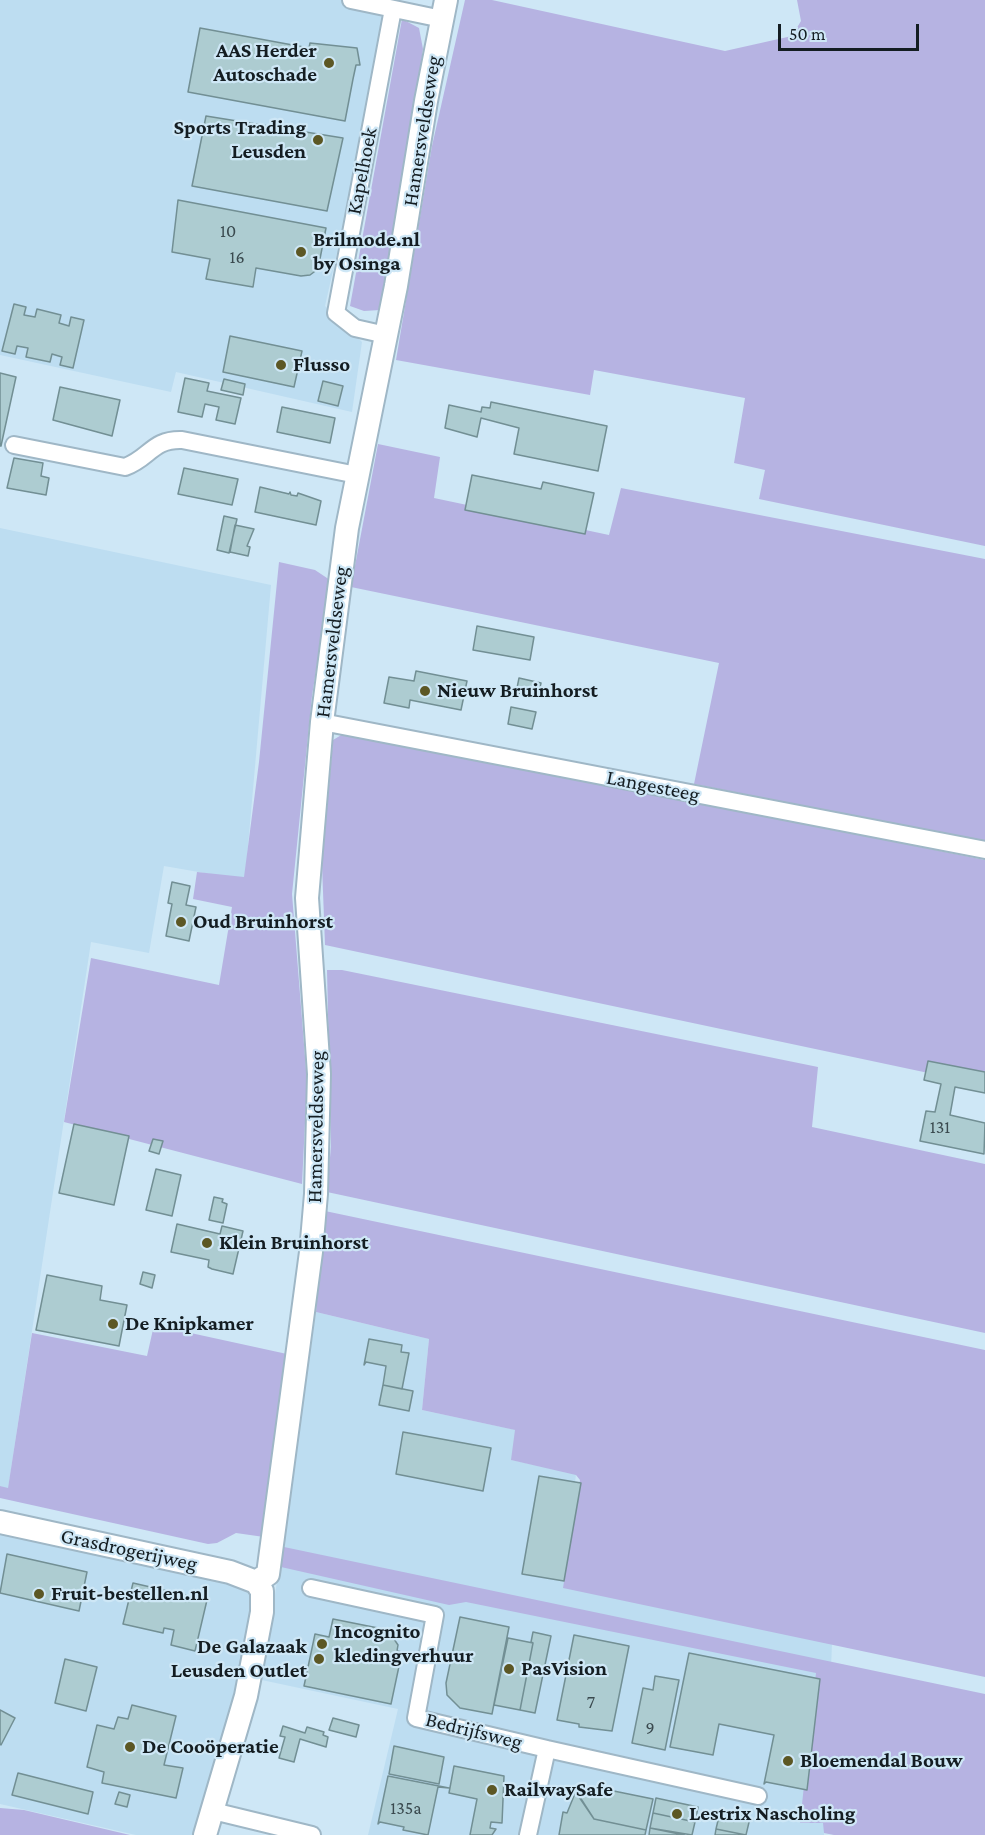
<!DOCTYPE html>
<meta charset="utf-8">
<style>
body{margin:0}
#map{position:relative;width:985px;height:1835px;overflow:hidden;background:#cee7f6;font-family:"Crimson Pro",serif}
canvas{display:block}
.scale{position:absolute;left:778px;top:24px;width:141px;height:27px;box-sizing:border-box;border:3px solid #141d22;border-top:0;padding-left:8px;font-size:18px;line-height:21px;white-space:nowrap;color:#141d22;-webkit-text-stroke:4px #cee7f6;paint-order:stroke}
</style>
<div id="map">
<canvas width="985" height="1835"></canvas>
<div class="scale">50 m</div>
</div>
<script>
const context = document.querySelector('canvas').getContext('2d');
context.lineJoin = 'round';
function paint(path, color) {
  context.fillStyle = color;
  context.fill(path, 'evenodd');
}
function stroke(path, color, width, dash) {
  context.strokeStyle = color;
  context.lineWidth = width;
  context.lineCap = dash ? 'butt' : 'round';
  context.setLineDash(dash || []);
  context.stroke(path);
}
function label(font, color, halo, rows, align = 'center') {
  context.font = font + ' "Crimson Pro",serif';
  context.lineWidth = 4.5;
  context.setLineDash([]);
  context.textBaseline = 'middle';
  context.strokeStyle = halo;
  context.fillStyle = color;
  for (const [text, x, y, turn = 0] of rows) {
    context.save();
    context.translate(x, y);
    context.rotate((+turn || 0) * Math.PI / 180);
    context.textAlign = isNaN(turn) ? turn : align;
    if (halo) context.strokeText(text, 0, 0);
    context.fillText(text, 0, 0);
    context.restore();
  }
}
const built = new Path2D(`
 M 0,0 L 394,0 L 325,306 L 362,342 L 352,412 L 176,372 L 171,392 L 0,355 Z
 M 0,528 L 271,585 L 245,880 L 164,866 L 149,953 L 91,942 L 8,1489 L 0,1486 Z
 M 316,1312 L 429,1339 L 422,1410 L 516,1430 L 512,1460 L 576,1474 L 564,1581 L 832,1644 L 824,1835 L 368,1835 L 398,1709 L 257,1679 L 212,1835 L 136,1835 L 0,1804 L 0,1528 L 275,1595 Z`);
const green = new Path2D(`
 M 465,0 L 492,0 L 725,51 L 792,36 L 801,21 L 797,0 L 985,0 L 985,546 L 759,499 L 765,470 L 734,463 L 745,398 L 594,370 L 590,395 L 396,360 L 432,146 Z
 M 402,19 L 419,28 L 423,49 L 409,153 L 380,310 L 364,311 L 350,306 Z
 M 378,444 L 440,457 L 434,498 L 609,535 L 621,488 L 985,559 L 985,842 L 694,784 L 719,663 L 351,587 Z
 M 279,562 L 315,570 L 330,580 L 312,696 L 292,894 L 307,1082 L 302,1184 L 64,1122 L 91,958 L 219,985 L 232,907 L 193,899 L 197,872 L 244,877 L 259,762 Z
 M 343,734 L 448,752 L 985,860 L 985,1085 L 325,945 L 322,865 L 333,740 Z
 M 327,970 L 342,970 L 818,1067 L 812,1127 L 985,1164 L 985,1333 L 327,1192 L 331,1146 Z
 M 325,1211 L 985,1350 L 985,1677 L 563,1588 L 580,1480 L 576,1475 L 511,1460 L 515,1430 L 422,1410 L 429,1339 L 316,1312 Z
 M 154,1325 L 287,1354 L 264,1537 L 236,1533 L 217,1543 L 208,1544 L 0,1498 L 0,1486 L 8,1488 L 32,1333 L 147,1356 Z
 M 284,1547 L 985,1694 L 985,1835 L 834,1835 L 824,1833 L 823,1823 L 800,1823 L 816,1673 L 466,1602 L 449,1605 L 281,1567 Z
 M 0,1808 L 24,1810 L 130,1835 L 0,1835 Z`);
const building = new Path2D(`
 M 200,28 L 309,48 L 310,43 L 357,48 L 360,65 L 356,65 L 353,79 L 345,121 L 188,92 Z
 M 206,116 L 343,138 L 327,211 L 192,186 Z
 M 178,200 L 326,228 L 318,269 L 310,275 L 301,276 L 256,268 L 253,287 L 206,279 L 210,259 L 172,252 Z
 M 14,304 L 26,307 L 24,315 L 35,317 L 37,309 L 61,315 L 59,323 L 69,326 L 71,317 L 84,320 L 73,368 L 60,365 L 62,357 L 52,354 L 50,362 L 26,357 L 28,348 L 17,346 L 15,354 L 2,351 Z
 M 230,336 L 302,351 L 294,387 L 223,372 Z
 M 0,373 L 16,377 L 1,446 L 0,446 Z
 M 185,378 L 209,383 L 207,391 L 241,398 L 235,424 L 216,420 L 219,407 L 205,404 L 202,417 L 178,412 Z
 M 224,379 L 245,384 L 243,395 L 221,390 Z
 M 323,381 L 343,386 L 338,406 L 318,401 Z
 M 60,387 L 120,400 L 112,436 L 53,420 Z
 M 491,402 L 607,426 L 598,471 L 514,454 L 519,428 L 481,418 L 477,437 L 445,428 L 449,405 L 481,412 L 482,407 L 490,408 Z
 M 282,407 L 335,418 L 330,443 L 277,432 Z
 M 14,458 L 43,463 L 41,476 L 49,478 L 46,495 L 7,488 Z
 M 184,468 L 238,479 L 232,505 L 178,494 Z
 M 472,475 L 541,489 L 543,482 L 594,493 L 585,534 L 465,510 Z
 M 260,487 L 289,494 L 290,492 L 291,495 L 297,496 L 298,493 L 321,501 L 316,525 L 255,512 Z
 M 224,516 L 237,519 L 229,553 L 217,550 Z
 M 235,525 L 254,529 L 247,546 L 250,547 L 248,556 L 230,552 Z
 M 477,626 L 534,637 L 530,660 L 473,650 Z
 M 416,671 L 467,681 L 461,710 L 410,700 L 409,708 L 384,703 L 389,677 L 414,681 Z
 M 519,678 L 541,683 L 538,697 L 516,693 Z
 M 511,707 L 536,712 L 532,729 L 508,724 Z
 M 172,882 L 190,886 L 186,905 L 196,907 L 189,941 L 166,936 L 172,904 L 168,903 Z
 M 928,1061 L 985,1072 L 985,1093 L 955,1087 L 950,1115 L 985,1123 L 984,1154 L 920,1141 L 926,1111 L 935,1112 L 941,1084 L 924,1080 Z
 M 74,1124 L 129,1136 L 114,1205 L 59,1193 Z
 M 153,1139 L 163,1141 L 159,1154 L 149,1151 Z
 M 156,1169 L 181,1175 L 172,1216 L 146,1210 Z
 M 214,1197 L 223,1199 L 222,1202 L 227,1204 L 223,1223 L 209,1220 Z
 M 177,1224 L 220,1234 L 222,1226 L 243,1231 L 233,1274 L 212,1269 L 208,1267 L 209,1260 L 171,1252 Z
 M 143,1272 L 155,1275 L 152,1288 L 140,1284 Z
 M 47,1275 L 102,1286 L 100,1300 L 127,1305 L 119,1346 L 36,1330 Z
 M 369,1339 L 402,1345 L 401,1352 L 409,1353 L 402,1389 L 383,1385 L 386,1366 L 366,1362 L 364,1365 Z
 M 383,1385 L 413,1391 L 409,1411 L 379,1405 Z
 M 403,1432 L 491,1448 L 483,1491 L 396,1474 Z
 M 539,1476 L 581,1483 L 564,1581 L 522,1574 Z
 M 7,1554 L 87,1572 L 79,1611 L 0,1593 Z
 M 133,1583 L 172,1592 L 171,1597 L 181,1599 L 182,1594 L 207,1600 L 195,1651 L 171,1645 L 174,1630 L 164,1628 L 163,1633 L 123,1624 Z
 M 460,1617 L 509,1627 L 492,1714 L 460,1708 L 447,1695 L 446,1683 Z
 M 333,1619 L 388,1630 L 398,1645 L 397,1651 L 402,1652 L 391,1704 L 304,1686 L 315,1634 L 329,1637 Z
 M 533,1632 L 551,1636 L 535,1713 L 520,1710 L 533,1643 L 531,1642 Z
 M 574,1635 L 629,1646 L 612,1731 L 579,1727 L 579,1724 L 557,1720 Z
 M 508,1638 L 533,1643 L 520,1710 L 494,1705 Z
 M 689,1653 L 820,1679 L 807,1790 L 766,1782 L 764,1784 L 774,1735 L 719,1724 L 713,1755 L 670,1747 Z
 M 65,1659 L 97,1667 L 86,1711 L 55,1703 Z
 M 655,1676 L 679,1680 L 665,1750 L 632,1743 L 643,1688 L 653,1690 Z
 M 132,1705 L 176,1716 L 164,1765 L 183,1768 L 176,1798 L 102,1783 L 104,1772 L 87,1767 L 97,1725 L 114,1729 L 118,1717 L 128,1719 Z
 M 0,1710 L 15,1718 L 1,1745 L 0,1744 Z
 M 333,1718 L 359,1725 L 356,1737 L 329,1730 Z
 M 283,1726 L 305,1733 L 307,1727 L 324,1732 L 323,1735 L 328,1737 L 326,1747 L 300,1739 L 294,1762 L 279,1758 L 285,1737 L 280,1736 Z
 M 394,1746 L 444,1757 L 439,1784 L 389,1774 Z
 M 454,1766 L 504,1776 L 502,1823 L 491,1822 L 490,1828 L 496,1829 L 492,1835 L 470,1835 L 477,1799 L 449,1793 Z
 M 18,1773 L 93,1792 L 88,1814 L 12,1795 Z
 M 388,1776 L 449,1788 L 438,1787 L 428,1835 L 403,1830 L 404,1827 L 380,1822 L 378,1824 Z
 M 599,1788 L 653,1799 L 646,1830 L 594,1819 L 577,1794 L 586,1791 L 599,1792 Z
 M 576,1791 L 594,1819 L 646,1830 L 645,1835 L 559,1835 L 563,1812 L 567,1813 Z
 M 119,1792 L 130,1795 L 127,1807 L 115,1804 Z
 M 656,1798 L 698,1807 L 695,1822 L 653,1813 Z
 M 720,1812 L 750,1818 L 746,1835 L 716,1829 Z
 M 653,1813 L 695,1822 L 692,1835 L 650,1828 Z
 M 650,1828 L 684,1835 L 649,1835 Z
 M 716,1829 L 746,1835 L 715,1835 Z`);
const street = new Path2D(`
 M 351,0 L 442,19
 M 386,335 L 355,328 L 336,313 L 393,9
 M 14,445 L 125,467 C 150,458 152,439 182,440 L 357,475
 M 322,722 L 985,850
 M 311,1588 L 435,1615 L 416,1718 L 547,1749 L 528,1835
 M 547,1749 L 758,1796
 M 213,1811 L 312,1835`);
const secondary = new Path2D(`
 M 0,1522 L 230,1572 L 256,1582
 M 256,1582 L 268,1574 L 311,1252 L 316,1194 L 319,1074 L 307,898 L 322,722 L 347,528 L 396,286 L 426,101 L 446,0
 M 205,1835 L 246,1696 L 262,1612 L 262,1591 L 256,1582`);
const markers = [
 [329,63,6,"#5c5724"],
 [318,140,6,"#5c5724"],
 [301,252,6,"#5c5724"],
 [281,365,6,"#5c5724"],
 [425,691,6,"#5c5724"],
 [181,922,6,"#5c5724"],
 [207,1243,6,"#5c5724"],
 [113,1324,6,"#5c5724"],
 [39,1594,6,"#5c5724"],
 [322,1644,6,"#5c5724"],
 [319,1659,6,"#5c5724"],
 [509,1669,6,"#5c5724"],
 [130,1747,6,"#5c5724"],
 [788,1761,6,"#5c5724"],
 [492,1790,6,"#5c5724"],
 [677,1814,6,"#5c5724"]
];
const numberNames = [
 ["10",228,231],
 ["16",237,257],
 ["131",940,1127],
 ["7",591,1702],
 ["9",650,1728],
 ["135a",406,1808]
];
const poiNames = [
 ["AAS Herder",317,51,"right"],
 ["Autoschade",317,75,"right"],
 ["Sports Trading",306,128,"right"],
 ["Leusden",306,152,"right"],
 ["Brilmode.nl",313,240],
 ["by Osinga",313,264],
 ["Flusso",293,365],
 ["Nieuw Bruinhorst",437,691],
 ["Oud Bruinhorst",193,922],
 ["Klein Bruinhorst",219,1243],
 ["De Knipkamer",125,1324],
 ["Fruit-bestellen.nl",51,1594],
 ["Incognito",334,1632],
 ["kledingverhuur",334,1656],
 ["De Galazaak",307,1647,"right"],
 ["Leusden Outlet",307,1671,"right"],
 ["PasVision",521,1669],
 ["De Cooöperatie",142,1747],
 ["Bloemendal Bouw",800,1761],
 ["RailwaySafe",504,1790],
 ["Lestrix Nascholing",689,1814]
];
const streetNames = [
 ["Hamersveldseweg",422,131,-81],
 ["Kapelhoek",362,171,-79],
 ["Hamersveldseweg",332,642,-83],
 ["Langesteeg",653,786,11],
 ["Hamersveldseweg",316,1127,-89],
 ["Grasdrogerijweg",129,1550,12],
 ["Bedrijfsweg",474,1731,14]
];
paint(built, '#bdddf1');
paint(green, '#b6b3e2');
paint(building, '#adccd1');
stroke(building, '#728f94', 1.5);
stroke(street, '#9fb7c6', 20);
stroke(secondary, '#9fb7c6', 26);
stroke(street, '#fff', 16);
stroke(secondary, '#fff', 22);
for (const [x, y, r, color] of markers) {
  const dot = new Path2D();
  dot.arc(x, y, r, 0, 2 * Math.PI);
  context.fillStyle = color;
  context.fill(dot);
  stroke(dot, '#cee7f6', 2);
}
label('18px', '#3a494e', null, numberNames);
label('bold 21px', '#141d22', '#cee7f6', poiNames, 'left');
label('21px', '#141d22', '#cee7f6', streetNames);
</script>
